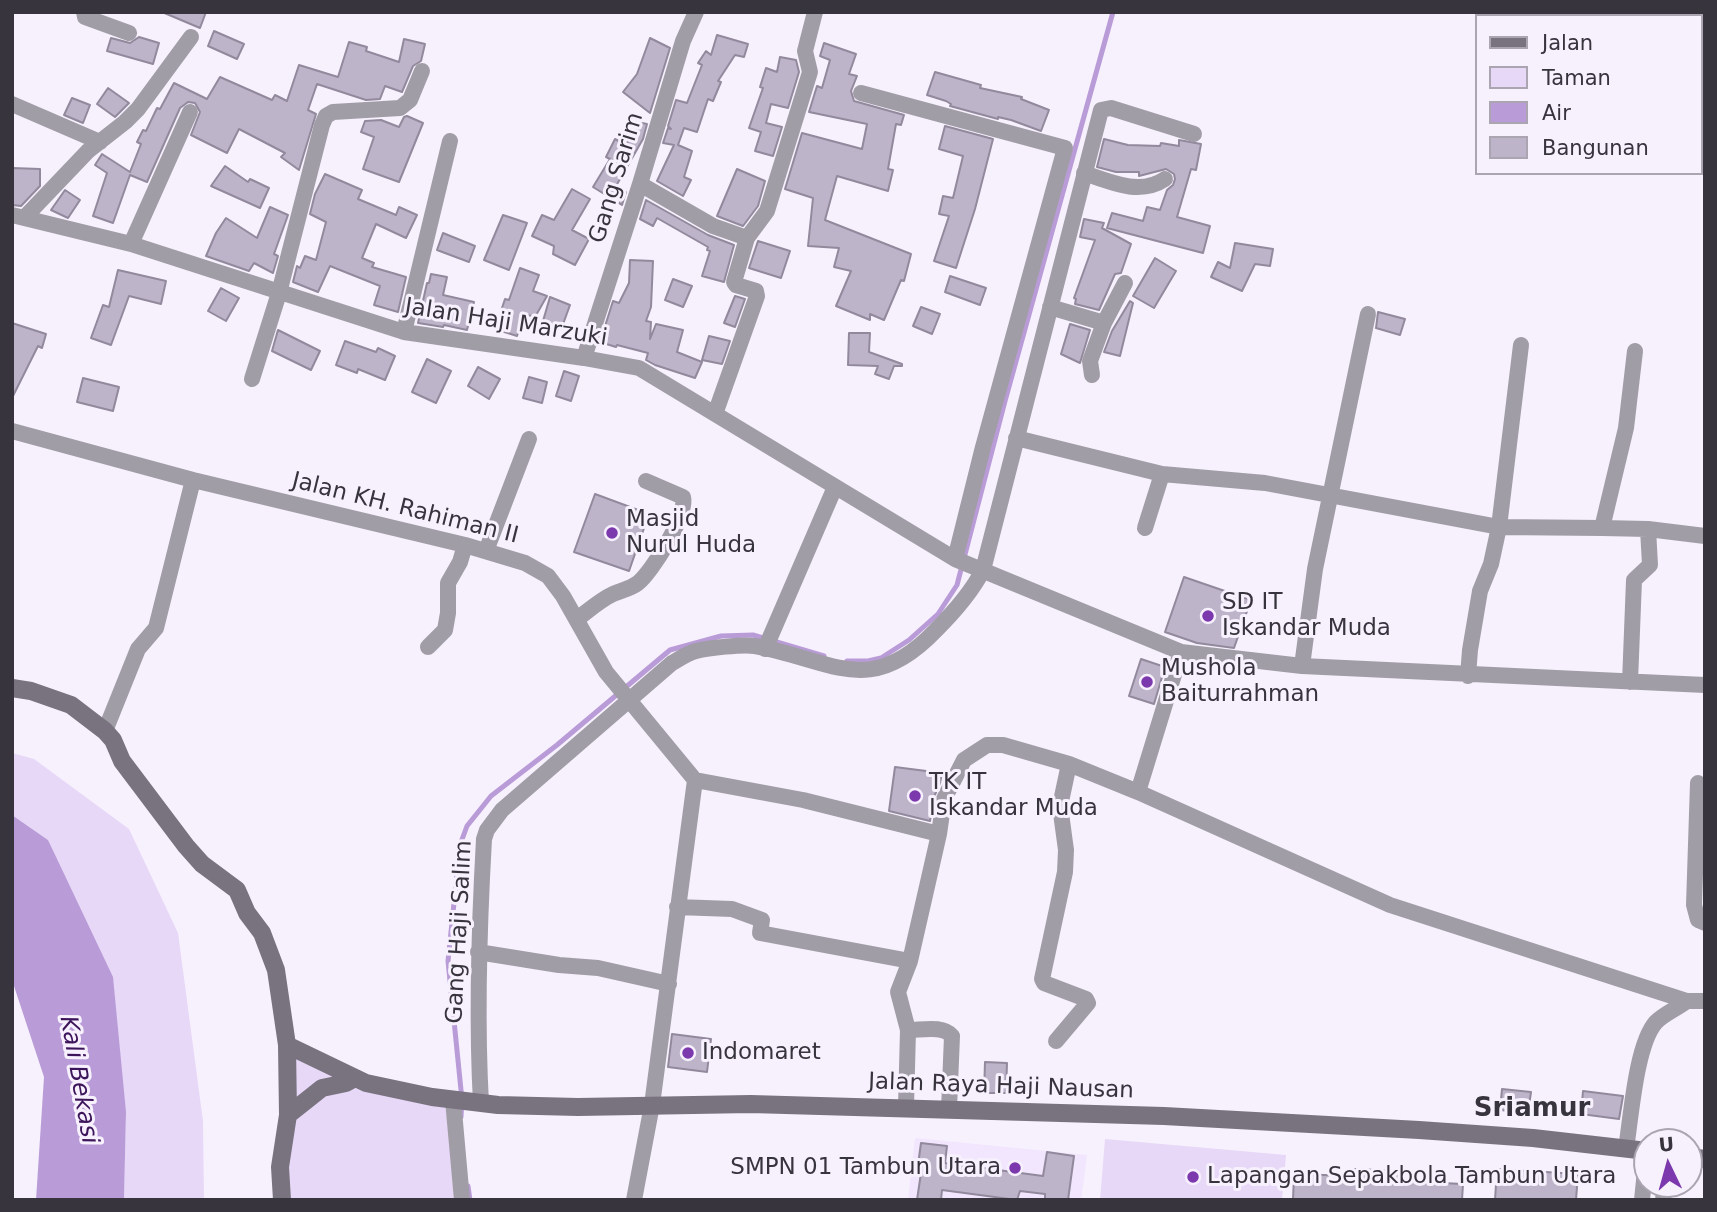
<!DOCTYPE html>
<style>
body{margin:0}
#map{position:relative;width:1717px;height:1212px;overflow:hidden;background:#f7f1fe;font-family:"DejaVu Sans",sans-serif}
canvas{display:block}
.frame{position:absolute;inset:0;border:14px solid #38343d;pointer-events:none}
.legend{position:absolute;left:1475px;top:14px;width:228px;height:161px;box-sizing:border-box;background:#f7f1fe;border:2px solid #aba5b1;margin:0;padding:9px 12px;list-style:none;font-size:21px;color:#38343d}
.legend li{display:flex;align-items:center;gap:14px;height:35px}
.legend b{width:35px;border:2px solid #aba5b1}
.north{position:absolute;left:1633px;top:1128px;width:70px;height:70px;box-sizing:border-box;background:#f7f1fe;border:2px solid #aba5b1;border-radius:50%;rotate:355deg;font-size:19px;font-weight:700;line-height:28px;text-align:center;color:#38343d}
.north::after{content:'';display:block;margin:auto;width:24px;height:32px;background:#7b39ad;clip-path:polygon(50% 0,100% 100%,50% 72%,0 100%)}
</style>
<div id="map">
<canvas width="1717" height="1212"></canvas>
<div class="frame"></div>
<ul class="legend">
<li><b style="height:9px;background:#797380"></b>Jalan</li>
<li><b style="height:19px;background:#e7d8f7"></b>Taman</li>
<li><b style="height:19px;background:#b99cd7"></b>Air</li>
<li><b style="height:19px;background:#beb4c9"></b>Bangunan</li>
</ul>
<div class="north">U</div>
</div>
<script>
const context = document.querySelector('canvas').getContext('2d');
context.lineJoin = 'round';
function paint(path, color) {
  context.fillStyle = color;
  context.fill(path, 'evenodd');
}
function stroke(path, color, width, dash) {
  context.strokeStyle = color;
  context.lineWidth = width;
  context.lineCap = dash ? 'butt' : 'round';
  context.setLineDash(dash || []);
  context.stroke(path);
}
function label(font, color, halo, rows, align = 'center') {
  context.font = font + ' "DejaVu Sans",sans-serif';
  context.lineWidth = 6;
  context.setLineDash([]);
  context.textBaseline = 'middle';
  context.strokeStyle = halo;
  context.fillStyle = color;
  for (const [text, x, y, turn = 0] of rows) {
    context.save();
    context.translate(x, y);
    context.rotate((+turn || 0) * Math.PI / 180);
    context.textAlign = isNaN(turn) ? turn : align;
    if (halo) context.strokeText(text, 0, 0);
    context.fillText(text, 0, 0);
    context.restore();
  }
}
const built = new Path2D(`
 M 915,1138 L 1087,1155 L 1081,1200 L 1018,1200 L 1022,1173 L 955,1164 L 951,1191 L 1017,1200 L 941,1200 L 943,1181 L 917,1200 L 908,1200 ZM 921,1143 L 947,1146 L 943,1176 L 917,1172 ZM 1047,1152 L 1074,1156 L 1068,1197 L 1041,1193 Z`);
const green = new Path2D(`
 M 12,753 L 34,759 L 129,829 L 178,933 L 203,1121 L 204,1200 L 124,1200 L 126,1112 L 48,840 L 12,815 Z
 M 287,1045 L 355,1078 L 453,1100 L 462,1200 L 282,1200 Z
 M 1105,1139 L 1286,1155 L 1282,1200 L 1100,1200 Z`);
const water = new Path2D(`
 M 12,815 L 48,840 L 113,977 L 126,1112 L 124,1200 L 36,1200 L 44,1077 L 12,980 Z`);
const stream = new Path2D(`
 M 847,661 L 868,661 L 881,658 L 909,640 L 938,614 L 957,585 L 1005,401 L 1113,12
 M 461,1117 L 462,1100 L 448,961 L 460,845 L 467,826 L 491,796 L 557,745 L 670,650 L 721,636 L 753,635 L 824,656
 M 468,1186 L 470,1200`);
const building = new Path2D(`
 M 162,12 L 206,12 L 200,28 Z
 M 214,31 L 244,44 L 237,59 L 208,46 Z
 M 717,35 L 748,44 L 744,57 L 735,55 L 718,81 L 721,82 L 713,101 L 708,99 L 697,132 L 684,128 L 678,145 L 692,151 L 684,177 L 691,180 L 683,196 L 657,181 L 674,145 L 663,143 L 668,128 L 671,129 L 668,126 L 676,100 L 687,103 L 702,65 L 698,63 L 706,51 L 711,55 Z
 M 139,37 L 159,43 L 153,64 L 107,51 L 111,38 L 130,43 Z
 M 650,38 L 670,48 L 650,113 L 623,92 L 637,74 Z
 M 404,39 L 425,44 L 421,61 L 413,66 L 402,92 L 385,86 L 380,99 L 366,100 L 317,84 L 308,110 L 316,114 L 299,170 L 281,157 L 285,153 L 239,129 L 227,153 L 191,135 L 200,112 L 195,103 L 188,102 L 180,108 L 147,182 L 130,175 L 113,223 L 93,216 L 107,173 L 95,165 L 102,154 L 130,172 L 141,144 L 137,142 L 143,130 L 146,131 L 157,108 L 160,109 L 174,83 L 207,99 L 220,77 L 272,100 L 275,95 L 287,101 L 299,65 L 338,77 L 349,42 L 367,47 L 366,51 L 399,62 Z
 M 824,43 L 856,54 L 849,74 L 857,76 L 851,91 L 854,101 L 904,115 L 901,125 L 896,124 L 888,169 L 893,170 L 888,191 L 837,176 L 825,220 L 911,254 L 904,281 L 901,280 L 884,320 L 870,314 L 870,320 L 836,306 L 851,271 L 834,267 L 839,248 L 808,246 L 813,198 L 785,189 L 802,133 L 862,149 L 867,124 L 809,112 L 817,86 L 822,88 L 830,60 L 820,56 Z
 M 780,57 L 796,60 L 799,72 L 788,108 L 771,104 L 766,123 L 782,127 L 773,156 L 755,151 L 761,132 L 749,128 L 763,88 L 760,87 L 766,68 L 777,72 Z
 M 935,72 L 981,85 L 980,88 L 1022,97 L 1021,99 L 1049,110 L 1041,131 L 1011,120 L 998,117 L 998,119 L 950,106 L 951,104 L 946,101 L 927,95 Z
 M 108,88 L 129,103 L 115,117 L 97,104 Z
 M 72,98 L 90,105 L 83,123 L 64,115 Z
 M 407,116 L 423,123 L 399,182 L 363,169 L 374,137 L 361,132 L 365,121 L 381,120 L 399,127 L 404,117 Z
 M 632,121 L 647,124 L 643,139 L 616,186 L 626,192 L 622,205 L 593,187 L 610,159 L 606,157 L 615,139 L 627,145 Z
 M 945,126 L 993,139 L 975,209 L 956,268 L 934,261 L 949,216 L 939,214 L 943,196 L 953,198 L 963,156 L 939,149 Z
 M 1104,139 L 1128,145 L 1160,146 L 1161,143 L 1179,146 L 1179,140 L 1201,144 L 1196,170 L 1191,169 L 1177,217 L 1210,226 L 1203,253 L 1107,228 L 1112,213 L 1143,221 L 1147,207 L 1160,210 L 1167,190 L 1173,185 L 1175,179 L 1174,174 L 1166,169 L 1139,176 L 1139,172 L 1116,172 L 1097,167 Z
 M 225,166 L 248,182 L 250,179 L 269,188 L 260,208 L 211,186 Z
 M 12,168 L 40,169 L 40,186 L 21,206 L 12,205 Z
 M 737,169 L 765,181 L 758,206 L 743,226 L 717,216 Z
 M 325,174 L 362,190 L 358,199 L 396,215 L 399,207 L 417,215 L 406,238 L 376,224 L 362,258 L 374,263 L 372,267 L 406,277 L 398,312 L 374,305 L 380,286 L 330,266 L 318,292 L 293,282 L 297,266 L 300,268 L 305,256 L 316,260 L 326,222 L 310,214 L 315,194 Z
 M 572,189 L 590,199 L 572,230 L 589,239 L 575,265 L 553,254 L 554,246 L 532,236 L 542,215 L 554,220 Z
 M 65,190 L 80,200 L 68,218 L 51,210 Z
 M 646,200 L 708,235 L 734,245 L 724,282 L 702,276 L 710,251 L 707,250 L 708,247 L 657,218 L 653,226 L 640,219 Z
 M 270,207 L 288,215 L 274,254 L 278,256 L 273,273 L 254,263 L 249,271 L 206,256 L 216,233 L 226,218 L 257,238 Z
 M 503,215 L 527,223 L 509,270 L 484,260 Z
 M 1084,219 L 1104,223 L 1102,228 L 1131,244 L 1121,273 L 1115,274 L 1099,310 L 1075,304 L 1076,299 L 1074,298 L 1095,240 L 1080,237 Z
 M 443,233 L 475,246 L 469,262 L 437,250 Z
 M 758,241 L 790,251 L 781,278 L 749,268 Z
 M 1235,243 L 1273,249 L 1270,266 L 1255,264 L 1242,291 L 1211,277 L 1218,262 L 1230,268 Z
 M 1155,258 L 1176,271 L 1154,308 L 1133,296 Z
 M 630,260 L 653,261 L 651,307 L 646,321 L 651,322 L 650,339 L 656,324 L 683,330 L 677,352 L 702,362 L 695,378 L 655,365 L 646,360 L 648,353 L 617,345 L 616,347 L 600,342 L 613,301 L 619,303 L 629,283 Z
 M 520,268 L 539,275 L 533,291 L 547,296 L 535,317 L 524,314 L 517,336 L 495,329 L 505,299 L 509,300 Z
 M 118,270 L 166,281 L 161,304 L 129,296 L 111,345 L 91,338 L 103,305 L 109,307 Z
 M 431,274 L 447,277 L 443,295 L 474,302 L 467,330 L 444,325 L 443,327 L 418,323 L 427,283 L 429,283 Z
 M 950,276 L 986,288 L 980,305 L 945,292 Z
 M 673,279 L 692,286 L 683,307 L 665,300 Z
 M 221,288 L 239,298 L 226,321 L 208,311 Z
 M 735,296 L 745,299 L 735,327 L 724,323 Z
 M 550,297 L 570,305 L 562,327 L 543,321 Z
 M 1130,301 L 1133,303 L 1120,356 L 1104,352 L 1112,331 Z
 M 921,307 L 940,314 L 932,334 L 913,326 Z
 M 1378,312 L 1405,319 L 1400,335 L 1376,328 Z
 M 12,323 L 46,334 L 42,348 L 38,346 L 12,398 Z
 M 1070,324 L 1090,330 L 1080,363 L 1061,354 Z
 M 278,330 L 320,351 L 311,370 L 272,351 Z
 M 849,333 L 870,333 L 869,352 L 902,364 L 902,366 L 894,366 L 889,379 L 875,374 L 878,366 L 848,365 Z
 M 709,336 L 730,341 L 722,364 L 702,360 Z
 M 345,341 L 376,352 L 378,348 L 395,356 L 385,380 L 358,369 L 357,373 L 336,365 Z
 M 427,359 L 451,371 L 436,403 L 412,392 Z
 M 478,367 L 500,379 L 489,399 L 468,386 Z
 M 564,371 L 579,376 L 571,401 L 556,396 Z
 M 529,377 L 547,382 L 542,403 L 523,398 Z
 M 83,378 L 119,387 L 113,411 L 77,402 Z
 M 595,494 L 649,514 L 629,571 L 574,552 Z
 M 1184,577 L 1251,600 L 1234,648 L 1197,643 L 1165,632 Z
 M 1141,659 L 1165,667 L 1154,704 L 1129,696 Z
 M 895,767 L 942,773 L 940,783 L 934,797 L 930,821 L 889,811 Z
 M 672,1034 L 711,1039 L 707,1072 L 668,1067 Z
 M 985,1062 L 1007,1063 L 1006,1093 L 984,1093 Z
 M 1502,1089 L 1531,1092 L 1528,1113 L 1500,1110 Z
 M 1583,1091 L 1623,1096 L 1619,1119 L 1581,1114 Z
 M 921,1143 L 947,1146 L 945,1163 L 1043,1176 L 1047,1152 L 1074,1156 L 1068,1200 L 1045,1200 L 1045,1194 L 1020,1191 L 1017,1200 L 942,1190 L 941,1200 L 917,1200 L 921,1173 L 917,1172 Z
 M 1355,1169 L 1402,1171 L 1402,1181 L 1463,1184 L 1462,1200 L 1293,1200 L 1294,1174 L 1355,1176 Z
 M 1497,1169 L 1578,1174 L 1576,1200 L 1495,1200 Z`);
const street = new Path2D(`
 M 84,12 L 85,17 L 129,33
 M 861,93 L 1065,148 L 983,447 L 955,559
 M 12,104 L 100,142
 M 1084,173 C 1110,182 1140,196 1165,179
 M 640,184 L 713,226 L 747,238 L 734,282 L 736,285 L 756,291 L 757,296 L 715,414
 M 12,215 L 131,244 L 404,332 L 584,358 L 639,368 L 955,559 L 1181,652 L 1302,666 L 1705,685
 M 24,218 L 88,151 L 125,122 L 138,109 L 191,37
 M 747,238 L 767,211 L 810,72 L 805,51 L 815,12
 M 131,244 L 190,112
 M 1050,307 L 1104,323 L 1125,283
 M 404,332 L 450,141
 M 584,358 L 640,184 L 683,41 L 696,12
 M 1092,375 L 1090,361 L 1104,323
 M 252,379 L 279,293 L 322,125 L 326,116 L 333,112 L 400,108 L 410,100 L 422,71
 M 12,431 L 193,480 L 465,545 L 525,563 L 548,576 L 563,596 L 606,672 L 695,780 L 652,1105 L 634,1200
 M 1016,438 L 1162,474 L 1265,483 L 1499,527 L 1602,528 L 1626,428 L 1635,351
 M 1145,528 L 1162,474
 M 1602,528 L 1648,529 L 1705,536
 M 486,551 L 529,439
 M 577,619 C 588,611 600,600 613,594 C 622,590 630,589 638,583 C 652,572 688,514 683,497 L 646,481
 M 428,647 L 445,630 L 448,613 L 448,583 L 460,562 L 465,545
 M 765,649 L 835,487
 M 1302,666 L 1315,569 L 1368,314
 M 1468,676 L 1470,650 L 1480,591 L 1491,564 L 1499,527 L 1521,345
 M 1630,682 L 1634,580 L 1650,565 L 1648,529
 M 105,731 L 138,649 L 156,628 L 193,480
 M 695,780 L 803,800 L 939,834
 M 1698,783 L 1694,905 L 1698,920 L 1705,923
 M 1138,792 L 1181,652
 M 677,907 L 732,909 L 762,920 L 760,933 L 910,961
 M 478,952 L 559,965 L 598,968 L 669,984
 M 908,1030 C 922,1030 943,1025 952,1036 L 949,1109
 M 1056,1041 L 1088,1003 L 1086,999 L 1044,983 L 1042,979 L 1065,872 L 1066,850 L 1060,806 L 1069,764
 M 453,1100 L 462,1200
 M 481,1103 C 476,1015 479,928 484,839 L 487,830 L 502,810 L 672,663 C 679,659 688,653 696,651 C 708,648 743,644 755,646 C 833,660 870,700 937,629 C 955,611 971,593 983,570 L 1101,110 L 1111,108 L 1194,134
 M 906,1107 L 908,1030 L 898,992 L 910,961 L 939,834 L 944,799 L 964,760 L 987,745 L 1003,745 L 1069,764 L 1138,792 L 1390,905 L 1687,1001 L 1705,1001
 M 1626,1149 C 1631,1118 1636,1044 1656,1022 C 1664,1014 1678,1008 1687,1001
 M 1642,1200 L 1647,1151
 M 1663,1200 L 1665,1184`);
const secondary = new Path2D(`
 M 12,688 L 31,691 L 71,705 L 105,731 L 113,740 L 122,761 L 186,846 L 202,864 L 237,890 L 247,913 L 262,933 L 276,970 L 287,1045 L 288,1115
 M 287,1045 L 366,1083 L 432,1097 L 498,1105 L 578,1107 L 751,1104 L 1164,1116 L 1419,1130 L 1533,1138 L 1647,1151
 M 1689,1157 L 1705,1159
 M 282,1200 L 280,1167 L 288,1115 L 322,1088 L 346,1083 L 355,1078`);
const markers = [
 [612,533,7,"#7b39ad"],
 [1208,616,7,"#7b39ad"],
 [1147,682,7,"#7b39ad"],
 [915,796,7,"#7b39ad"],
 [688,1053,7,"#7b39ad"],
 [1015,1168,7,"#7b39ad"],
 [1193,1177,7,"#7b39ad"]
];
const streetNames = [
 ["Gang Sarim",617,178,-73],
 ["Jalan Haji Marzuki",506,323,9],
 ["Jalan KH. Rahiman II",405,509,14],
 ["Gang Haji Salim",460,932,-87],
 ["Jalan Raya Haji Nausan",1001,1087,2]
];
const poiNames = [
 ["Masjid",626,520],
 ["Nurul Huda",626,546],
 ["SD IT",1222,603],
 ["Iskandar Muda",1222,629],
 ["Mushola",1161,669],
 ["Baiturrahman",1161,695],
 ["TK IT",929,783],
 ["Iskandar Muda",929,809],
 ["Indomaret",702,1053],
 ["SMPN 01 Tambun Utara",1001,1168,"right"],
 ["Lapangan Sepakbola Tambun Utara",1207,1177]
];
const waterNames = [
 ["Kali Bekasi",78,1080,80]
];
const quarterNames = [
 ["Sriamur",1532,1109]
];
paint(built, '#f1e6fd');
paint(green, '#e7d8f7');
paint(water, '#b99cd7');
stroke(stream, '#b99cd7', 5);
paint(building, '#beb4c9');
stroke(building, '#92899d', 2);
stroke(street, '#a19da6', 16);
stroke(secondary, '#797380', 18);
for (const [x, y, r, color] of markers) {
  const dot = new Path2D();
  dot.arc(x, y, r, 0, 2 * Math.PI);
  context.fillStyle = color;
  context.fill(dot);
  stroke(dot, '#f7f1fe', 2.5);
}
label('23px', '#38343d', '#f7f1fe', streetNames);
label('23px', '#38343d', '#f7f1fe', poiNames, 'left');
label('italic 24px', '#3c145a', '#f7f1fe', waterNames);
label('bold 26px', '#38343d', '#f7f1fe', quarterNames);
</script>
